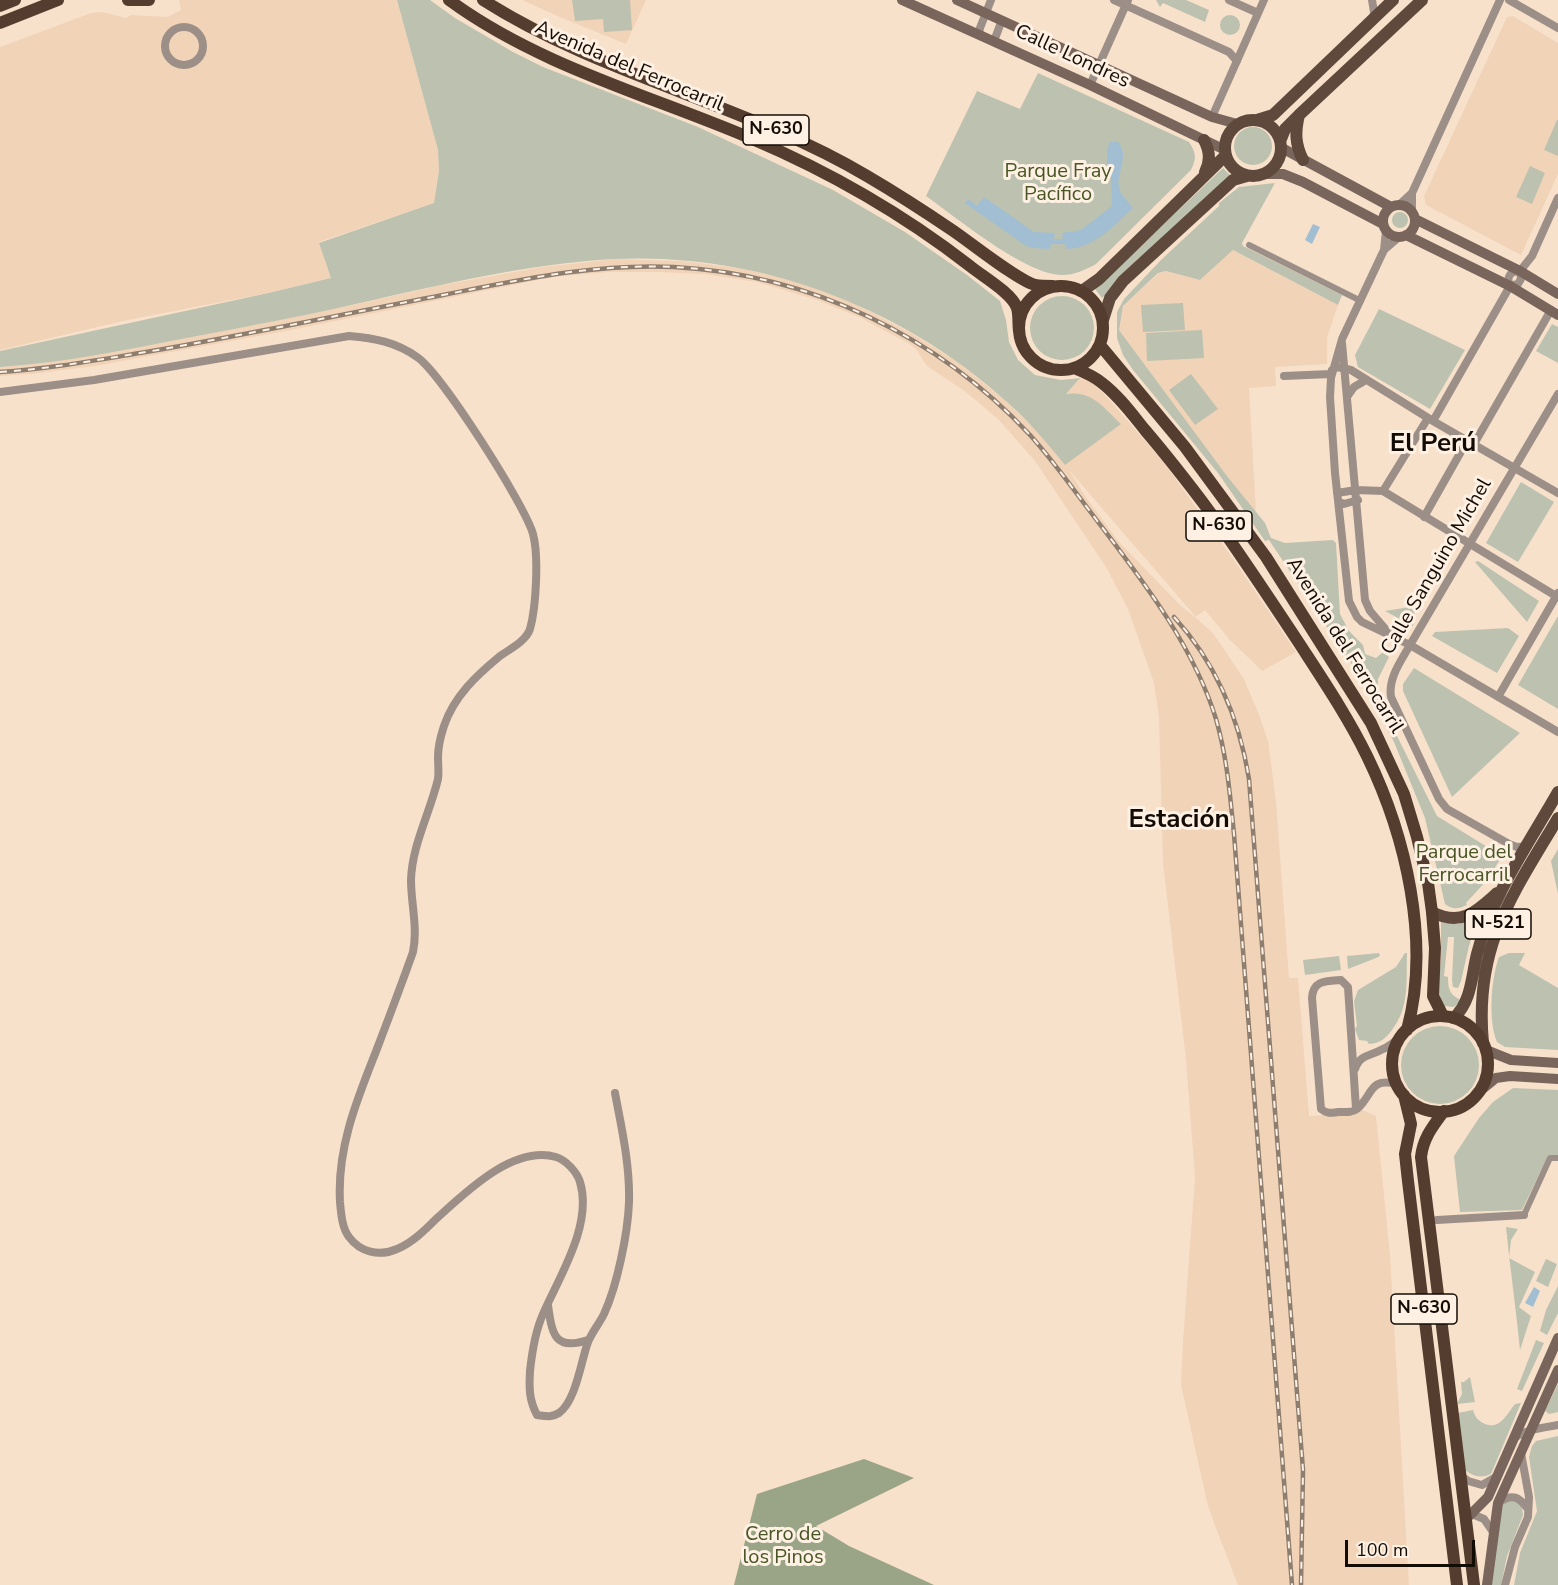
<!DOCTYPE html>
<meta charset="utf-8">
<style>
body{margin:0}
#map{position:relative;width:1558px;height:1585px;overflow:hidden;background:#f8e1cb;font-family:"Nunito Sans",sans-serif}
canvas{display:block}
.scale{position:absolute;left:1345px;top:1540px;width:130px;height:27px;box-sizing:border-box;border:3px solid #130c05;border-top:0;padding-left:8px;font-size:18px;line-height:21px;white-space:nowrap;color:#130c05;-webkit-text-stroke:4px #fef0e3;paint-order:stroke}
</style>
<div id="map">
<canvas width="1558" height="1585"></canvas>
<div class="scale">100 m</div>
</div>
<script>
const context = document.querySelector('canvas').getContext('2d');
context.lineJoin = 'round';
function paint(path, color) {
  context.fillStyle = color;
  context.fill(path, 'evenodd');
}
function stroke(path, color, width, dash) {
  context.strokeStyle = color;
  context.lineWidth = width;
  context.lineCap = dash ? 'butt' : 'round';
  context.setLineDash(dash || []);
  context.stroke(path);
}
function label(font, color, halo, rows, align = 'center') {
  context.font = font + ' "Nunito Sans",sans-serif';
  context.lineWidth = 6;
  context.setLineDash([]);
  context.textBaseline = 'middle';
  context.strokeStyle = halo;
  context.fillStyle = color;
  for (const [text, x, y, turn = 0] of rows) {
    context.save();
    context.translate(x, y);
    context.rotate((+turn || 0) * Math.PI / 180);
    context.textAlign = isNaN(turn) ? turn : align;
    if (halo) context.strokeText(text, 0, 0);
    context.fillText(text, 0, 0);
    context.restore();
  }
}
const built = new Path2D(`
 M 179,0 L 397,0 L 438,150 L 439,171 L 434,203 L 319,242 L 331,278 L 273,292 L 123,321 L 0,350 L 0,47 L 91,13 L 102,12 L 126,18 L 131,15 L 168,17 L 181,10 Z
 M 522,0 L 646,0 L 626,44 L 562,18 Z
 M 1513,16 L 1558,43 L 1558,174 L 1521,255 L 1426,205 L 1424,196 L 1507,17 Z
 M 1233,250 L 1338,305 L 1327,338 L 1327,364 L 1275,367 L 1276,386 L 1249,388 L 1256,512 L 1227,476 L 1119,330 L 1119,325 L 1123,306 L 1159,273 L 1166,271 L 1200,280 Z
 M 615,259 L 682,261 L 739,268 L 799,282 L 854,303 L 913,334 L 956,361 L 1006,401 L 1032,426 L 1048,414 L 1080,378 L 1091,382 L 1107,397 L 1165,464 L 1234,560 L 1296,652 L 1262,671 L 1229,639 L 1205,610 L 1195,617 L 1213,633 L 1244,679 L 1260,717 L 1268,741 L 1276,801 L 1289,978 L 1298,978 L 1309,1116 L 1354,1113 L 1358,1108 L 1376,1116 L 1390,1255 L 1409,1585 L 1238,1585 L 1214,1523 L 1207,1502 L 1181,1385 L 1183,1341 L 1195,1177 L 1186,1060 L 1163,863 L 1159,717 L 1154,683 L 1128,609 L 1106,567 L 1035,461 L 999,420 L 966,392 L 927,366 L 916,349 L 908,343 L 861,318 L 817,300 L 757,282 L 704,274 L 656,272 L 610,272 L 552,277 L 291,330 L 95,366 L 31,374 L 0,376 L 0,367 L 26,365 L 124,350 L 344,307 L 442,285 L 542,267 ZM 1069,470 L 1195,616 L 1195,617 L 1181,606 L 1119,542 L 1085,496 Z`);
const green = new Path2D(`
 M 397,0 L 430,0 L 455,18 L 513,52 L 543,67 L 698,127 L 833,190 L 905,232 L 967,275 L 1000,301 L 1006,320 L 1009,342 L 1018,360 L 1035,375 L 1061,380 L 1080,378 L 1066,394 C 1092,390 1103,407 1121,424 L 1065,465 C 1047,443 1029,421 1007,402 C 902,306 757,252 614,259 C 528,264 444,284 360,303 C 305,316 248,326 192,337 C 129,349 64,363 0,367 L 0,351 L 273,292 L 331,278 L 319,243 L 434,203 L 439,171 L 438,150 Z
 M 572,0 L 630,0 L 632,30 L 604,32 L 603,19 L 575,21 Z
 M 1156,0 L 1186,0 L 1209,10 L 1205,22 L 1163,3 L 1160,7 Z
 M1220 25a10 10 0 1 1 20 0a10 10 0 1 1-20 0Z
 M 1038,73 L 1189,142 C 1196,153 1197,158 1191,170 L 1096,264 C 1085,270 1075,275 1062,275 C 1026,275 957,218 926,196 L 977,91 L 1020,109 Z
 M 1557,120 L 1558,120 L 1558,156 L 1544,150 Z
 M1234 146a19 19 0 1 1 38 0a19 19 0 1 1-38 0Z
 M 1530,166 L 1545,173 L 1532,204 L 1516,197 Z
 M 1223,168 L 1230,175 L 1102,298 L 1095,289 Z
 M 1275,183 L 1242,243 L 1243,246 L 1342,295 L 1338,305 L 1233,250 L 1200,280 L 1166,271 L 1158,273 L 1123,306 L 1119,330 L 1227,476 L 1265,523 L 1271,538 L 1285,543 L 1333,540 L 1336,543 L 1340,614 L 1349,631 L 1363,645 L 1365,654 L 1376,658 L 1383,652 L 1389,657 L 1378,679 L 1378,698 L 1437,816 L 1502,856 L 1488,879 L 1466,903 L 1467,905 C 1458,909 1453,910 1445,904 L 1425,818 L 1394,742 L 1355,669 L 1269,540 L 1265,541 L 1218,473 L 1133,370 L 1123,355 L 1117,338 L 1117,312 L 1124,299 L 1161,260 L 1219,206 L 1219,203 L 1239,187 Z
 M1392 220a8 8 0 1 1 16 0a8 8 0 1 1-16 0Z
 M1030 328a32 32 0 1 1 64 0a32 32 0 1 1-64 0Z
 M 1183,303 L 1185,330 L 1143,332 L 1141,305 Z
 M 1379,309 L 1465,350 L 1430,409 L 1358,367 L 1355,355 Z
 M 1552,324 L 1558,327 L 1558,363 L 1536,351 Z
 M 1202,330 L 1204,358 L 1147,361 L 1146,333 Z
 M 1191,374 L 1218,409 L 1195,425 L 1169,390 Z
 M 1521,482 L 1554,502 L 1518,562 L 1486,543 Z
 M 1478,561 L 1539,601 L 1527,622 L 1475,562 Z
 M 1416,606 L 1413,626 L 1385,611 Z
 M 1558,616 L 1558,709 L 1518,685 Z
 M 1508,628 L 1519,636 L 1497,673 L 1432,636 L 1435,632 Z
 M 1414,668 L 1520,733 L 1452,797 L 1403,691 L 1403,684 Z
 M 1558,849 L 1558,894 L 1551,861 Z
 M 1475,917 L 1477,919 L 1469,946 L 1461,981 L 1458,988 L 1453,987 L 1452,980 L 1454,937 L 1448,937 L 1444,976 L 1448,977 C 1448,988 1449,995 1461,1000 L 1454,1007 L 1444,1006 L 1437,990 L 1441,961 L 1441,922 L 1458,924 Z
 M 1379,953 L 1380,956 L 1376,958 L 1348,969 L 1347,956 Z
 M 1405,953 L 1407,953 C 1406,982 1410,1006 1392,1030 C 1385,1039 1381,1043 1369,1044 L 1367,1041 L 1359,1040 L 1355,1029 L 1357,1026 L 1354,1001 L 1358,990 L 1396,967 Z
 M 1509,953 L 1525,953 L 1519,965 L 1558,988 L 1558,1050 L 1505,1047 L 1497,1042 C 1488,1020 1491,979 1499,957 Z
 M 1339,956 L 1341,970 L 1305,975 L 1303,960 Z
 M1401 1065a39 39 0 1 1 78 0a39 39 0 1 1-78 0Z
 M 1513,1088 L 1558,1090 L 1558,1155 L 1548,1156 L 1522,1210 L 1460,1212 L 1454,1156 L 1479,1118 L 1493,1102 Z
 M 1506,1227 L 1518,1229 L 1511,1240 L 1509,1258 L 1535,1272 L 1519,1307 L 1531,1316 L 1520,1350 C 1516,1309 1510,1268 1506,1227 Z
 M 1546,1259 L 1557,1264 L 1548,1287 L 1536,1281 Z
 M 1558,1286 L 1558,1313 L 1547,1335 L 1540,1331 L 1546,1310 Z
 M 1536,1340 L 1544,1343 L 1522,1391 L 1517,1389 Z
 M 1470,1377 L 1475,1402 L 1457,1404 L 1462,1394 L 1461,1382 L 1464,1382 Z
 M 1558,1384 L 1558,1412 L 1549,1414 L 1545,1411 Z
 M 1521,1403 L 1491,1474 C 1481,1479 1472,1476 1464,1469 L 1458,1413 L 1473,1410 C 1475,1417 1478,1421 1485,1424 C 1500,1430 1507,1414 1515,1404 Z
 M 1558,1436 L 1558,1585 L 1514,1585 L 1520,1553 L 1537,1511 L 1529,1457 L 1532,1446 L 1536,1441 Z
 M 1512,1500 L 1517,1502 L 1522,1507 L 1523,1515 L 1507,1556 L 1501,1585 L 1490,1585 L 1500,1509 L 1503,1503 Z`);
const forest = new Path2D(`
 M 864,1459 L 914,1478 L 816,1526 L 849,1546 L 934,1585 L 734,1585 L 757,1494 Z`);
const water = new Path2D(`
 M 1110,142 L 1118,142 C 1130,157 1116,172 1119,188 C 1120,195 1129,202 1133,208 C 1114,225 1095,248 1067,249 L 1065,244 L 1051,244 L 1050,249 L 1032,248 L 1023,244 L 965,203 L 968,199 L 977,206 L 984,197 L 1034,232 L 1055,233 L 1054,239 L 1063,239 L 1062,233 L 1081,230 L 1112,206 L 1111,178 L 1107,174 L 1107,150 Z
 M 1313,224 L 1320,227 L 1312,244 L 1305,240 Z
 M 1534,1287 L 1540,1291 L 1533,1307 L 1525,1303 Z`);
const pedestrian = new Path2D(`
 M 1249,245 L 1361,301
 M 1524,1215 L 1550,1158 L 1558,1158`);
const minor = new Path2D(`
 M 1114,0 L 1229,52 L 1237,61
 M 1229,0 L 1258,13
 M 1372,0 L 1374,12 L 1373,19
 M 1509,0 L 1558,28
 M165 46a19 19 0 1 1 38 0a19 19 0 1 1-38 0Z
 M 979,35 L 980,28 L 991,0
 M 994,41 L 1002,20
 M 1090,85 L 1128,0
 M 1212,117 L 1264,0
 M 1399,205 L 1412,193 L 1500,0
 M 1412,212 L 1412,193
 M 1386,231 L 1384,250 L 1399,237
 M 1384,250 L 1342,339 L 1331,378 L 1330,397 L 1335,473 L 1349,601 L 1357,617 L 1362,622 L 1410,645 L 1558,732
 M 1510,286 L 1518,284 L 1521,279 L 1520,271
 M 1342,343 L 1365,600 L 1370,611 L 1388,632
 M 1332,370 L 1337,367 L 1351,370 L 1433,421 L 1558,493
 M 1284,376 L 1331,374
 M 0,392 L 94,380 L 349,336 C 374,338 396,342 417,357 C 441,373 525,505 533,534 C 539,556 536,608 530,629 C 526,641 510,649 500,656 C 477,675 454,696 444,726 C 441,735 438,746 438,757 C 438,764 439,772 438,779 C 430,813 412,845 411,880 C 411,904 418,927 413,952 C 401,986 388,1020 375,1054 C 356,1102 337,1149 340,1202 C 341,1213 342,1228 349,1237 C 360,1252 379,1257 397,1249 C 412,1243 425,1230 436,1219 C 466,1192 513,1145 556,1157 C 566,1160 577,1172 580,1182 C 593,1225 559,1277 543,1314 C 535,1332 532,1352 530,1371 C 529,1388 529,1400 537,1415 C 545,1416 551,1418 559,1413 C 576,1401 581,1361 588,1342 C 592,1332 599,1324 604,1314 C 617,1286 628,1233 629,1202 C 630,1165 622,1130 615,1093
 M 1347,397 L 1354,387 L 1366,380
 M 1433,421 L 1510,286 C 1506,277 1510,271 1520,271 L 1532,256 L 1558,198
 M 1474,444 L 1551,310
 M 1383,491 L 1428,418
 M 1337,493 L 1356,490 L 1383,491 L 1556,596
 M 1339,502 L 1344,504 L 1358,500
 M 1424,517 L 1467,441
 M 1498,697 L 1558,593
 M 1528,846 L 1517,847 L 1509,844 L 1447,809 L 1439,799 L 1391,697 C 1388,678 1401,661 1410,645 L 1558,394
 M 1355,1069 C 1360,1054 1371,1056 1383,1049 C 1390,1046 1395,1041 1401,1037
 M 1356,1109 L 1348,987 L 1341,980 C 1326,981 1313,980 1312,998 L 1321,1109 C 1327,1114 1331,1113 1338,1112 C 1345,1112 1352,1113 1357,1109 C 1373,1095 1369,1077 1397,1084
 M 1437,1220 L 1524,1215
 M 548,1305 C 552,1335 555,1351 588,1340
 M 1514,1438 C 1527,1429 1543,1428 1558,1425
 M 1460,1475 L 1468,1481 L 1482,1485 L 1496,1477
 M 1499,1502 C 1513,1493 1519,1497 1528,1509
 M 1472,1514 L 1484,1519 L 1493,1532
 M 1505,1585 L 1515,1547 L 1528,1517 L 1529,1497 L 1521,1453`);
const secondary = new Path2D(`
 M 902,0 L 1090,85 L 1225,150
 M 957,0 L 1212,117 L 1237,124
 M 1282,148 L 1391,207
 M 1266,174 L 1283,174 L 1303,182 L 1383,224
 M1383 221a16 16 0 1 1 32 0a16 16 0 1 1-32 0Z
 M 1415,219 L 1520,271 L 1558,294
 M 1406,235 L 1510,286 L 1558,315
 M 1486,1050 L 1511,1060 L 1558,1063
 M 1479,1092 L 1496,1078 L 1510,1076 L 1558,1079
 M 1467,1518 L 1488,1497 L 1558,1338
 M 1487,1585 L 1498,1503 L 1558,1370`);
const primary = new Path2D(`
 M 1299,115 C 1295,132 1295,144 1303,160
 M1225 148a28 28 0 1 1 56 0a28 28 0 1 1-56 0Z
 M 1257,120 L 1273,115 L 1393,0
 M 1281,139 L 1285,129 L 1299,115 L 1422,0
 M 1204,140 C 1210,151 1211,161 1205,172
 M 1082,291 L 1099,279 L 1226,155
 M 1103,320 L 1110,298 L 1123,281 L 1233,180 L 1247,176
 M 1432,912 C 1461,927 1476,912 1497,893
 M 1454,1018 C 1472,1000 1471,978 1477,954 C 1491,897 1529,843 1558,792
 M 1483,1043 C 1474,947 1511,897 1558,818`);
const trunk = new Path2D(`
 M 128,0 L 149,0
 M 449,0 C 539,66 649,95 750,138 C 828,171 903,214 970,266 C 982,276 1012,293 1017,308 C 1019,314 1018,324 1019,331
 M 483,0 C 602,76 746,104 867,176 C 896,193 924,211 952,230 C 970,242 1017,280 1035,285 C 1041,286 1047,286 1053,286
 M 0,6 L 15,0
 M 0,23 L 58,0
 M1019 328a42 42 0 1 1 84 0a42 42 0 1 1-84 0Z
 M 1100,345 L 1185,447 L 1266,557 L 1371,723 L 1404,794 L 1417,837 L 1428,883 L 1432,912 L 1435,948 L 1433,996 L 1443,1016
 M 1074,368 C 1084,372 1094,376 1102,383 C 1119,396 1132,414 1145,430 C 1168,457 1189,484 1210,512 C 1241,555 1270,599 1299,643 C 1323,680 1348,717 1367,756 C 1406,836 1431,943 1407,1030
 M1392 1064a48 48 0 1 1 96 0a48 48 0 1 1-96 0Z
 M 1404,1095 L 1411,1124 L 1405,1154 L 1408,1181 L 1457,1585
 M 1444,1111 C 1433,1126 1423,1138 1421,1157 L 1474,1585`);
const rail = new Path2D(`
 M 0,372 C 49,369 97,360 146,352 C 245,335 344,314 443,295 C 519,280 595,263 674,267 C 809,274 938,336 1030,435 C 1049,456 1066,479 1083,502 C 1133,569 1191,638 1216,719 C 1227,757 1230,795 1234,834 L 1292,1585
 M 1174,617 C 1216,663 1239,717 1249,779 L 1303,1470 L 1301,1585`);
const shields = [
 [776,130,66],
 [1219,526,66],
 [1498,924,66],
 [1424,1309,66]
];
const shieldNames = [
 ["N-630",776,130],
 ["N-630",1219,526],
 ["N-521",1498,924],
 ["N-630",1424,1309]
];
const streetNames = [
 ["Calle Londres",1072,57,25],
 ["Avenida del Ferrocarril",629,67,23],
 ["Calle Sanguino Michel",1437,567,-60],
 ["Avenida del Ferrocarril",1344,646,58]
];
const parkNames = [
 ["Parque Fray",1058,172],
 ["Pacífico",1058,195],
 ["Parque del",1464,853],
 ["Ferrocarril",1464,876],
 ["Cerro de",783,1535],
 ["los Pinos",783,1558]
];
const districtNames = [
 ["El Perú",1433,445],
 ["Estación",1179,821]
];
paint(built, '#f1d3b8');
paint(green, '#bcc2af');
paint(forest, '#9aa486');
paint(water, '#a1bed3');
stroke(pedestrian, '#9c8f87', 6);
stroke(minor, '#9c8f87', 8);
stroke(secondary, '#79655b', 10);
stroke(primary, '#5f493c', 12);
stroke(trunk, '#543c2f', 12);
stroke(rail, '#8e7e6f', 4.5);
stroke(rail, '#fef0e3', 2, [7]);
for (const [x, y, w] of shields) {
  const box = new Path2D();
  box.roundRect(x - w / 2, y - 15, w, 30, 4.5);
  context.fillStyle = '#fef0e3';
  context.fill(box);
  stroke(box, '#130c05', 1.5);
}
label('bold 18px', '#130c05', null, shieldNames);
label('20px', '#130c05', '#fef0e3', streetNames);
label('20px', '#485524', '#fef0e3', parkNames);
label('bold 26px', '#130c05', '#fef0e3', districtNames);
</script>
